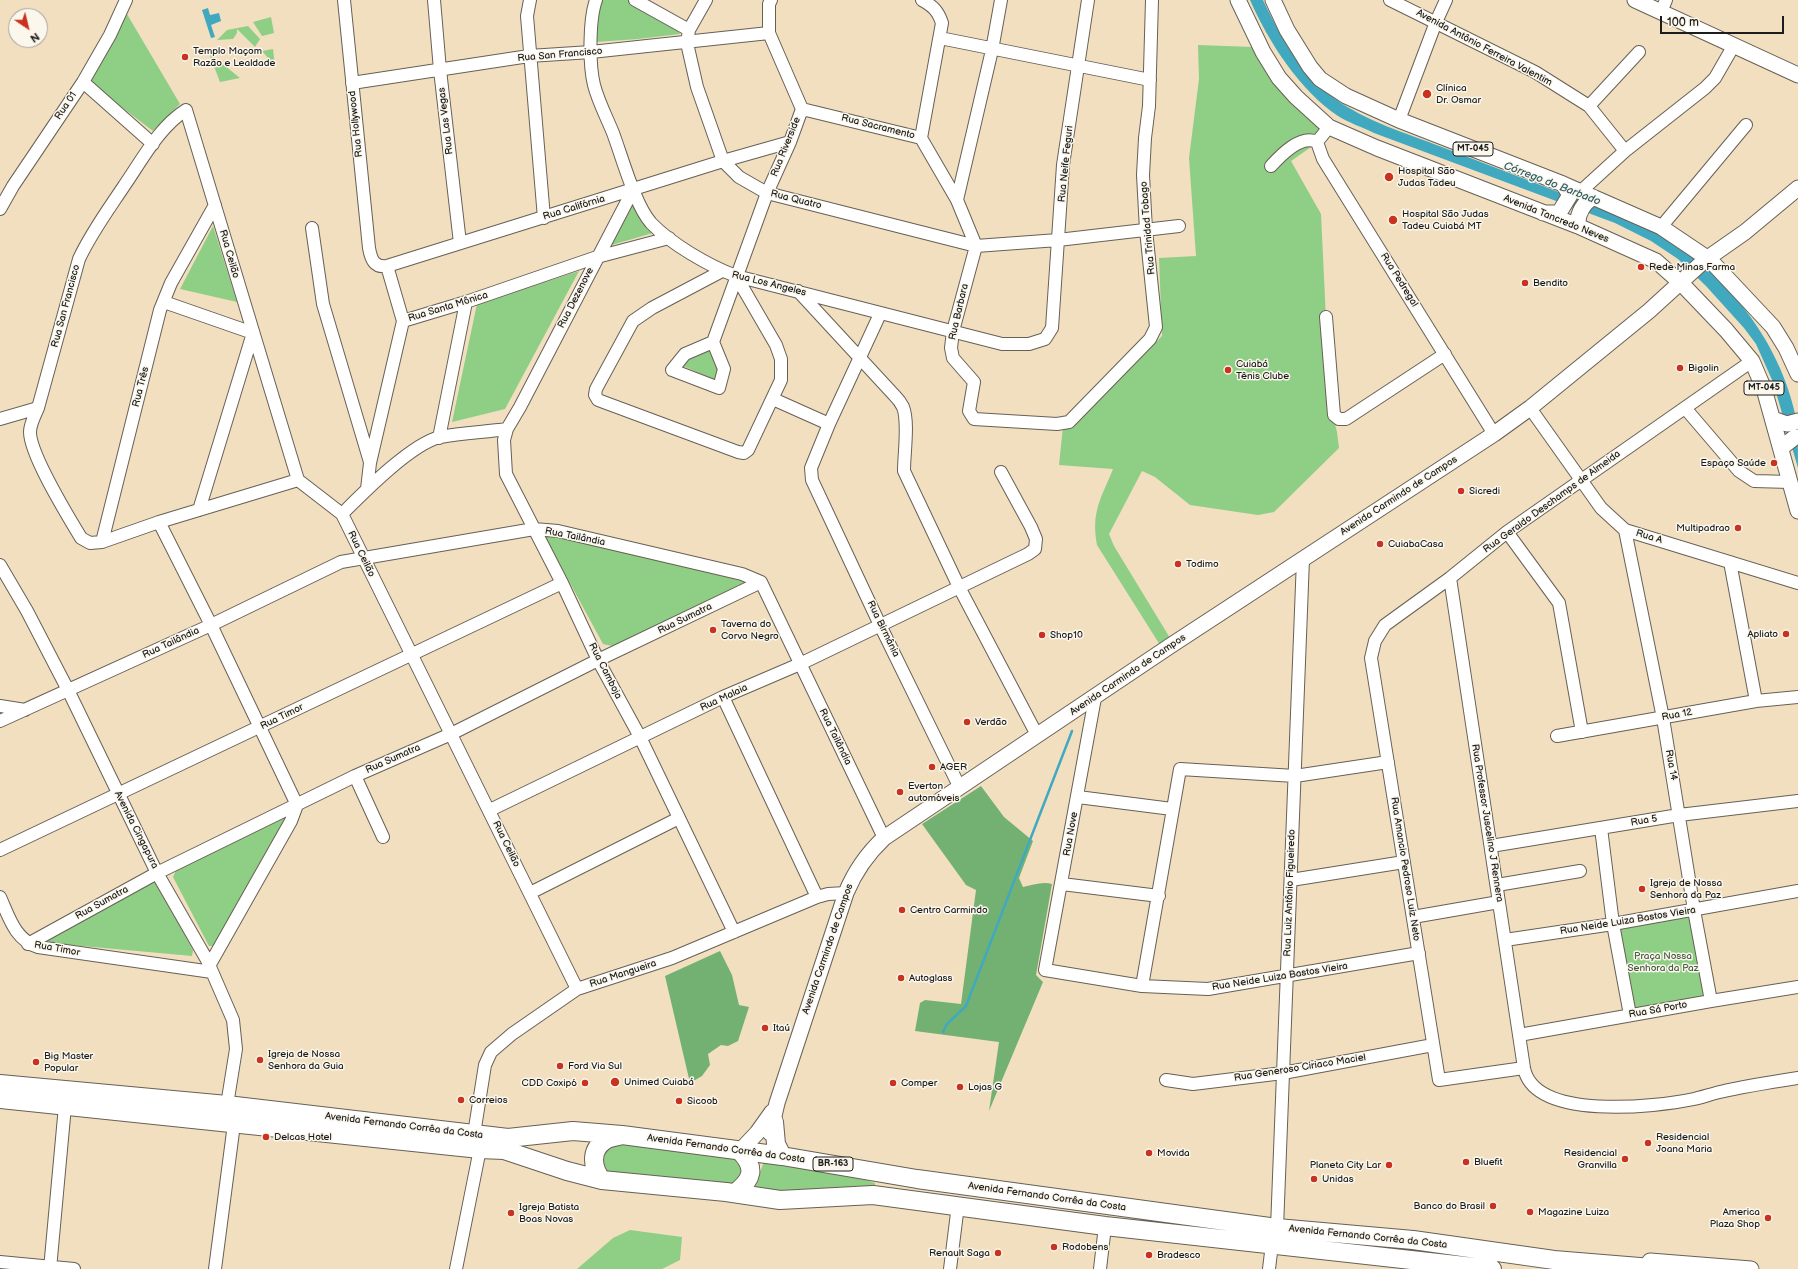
<!DOCTYPE html>
<meta charset="utf-8">
<style>
body{margin:0}
#map{position:relative;width:1798px;height:1269px;overflow:hidden;background:#f1dfc0;font-family:"Balsamiq Sans",sans-serif}
canvas{display:block}
.north{position:absolute;left:8px;top:8px;width:40px;height:40px;box-sizing:border-box;background:#fbf7ec;border:1px solid #a29f99;border-radius:50%;rotate:145deg;font-size:11px;font-weight:700;line-height:16px;text-align:center;color:#1c1c1c}
.north::after{content:'';display:block;margin:auto;width:14px;height:18px;background:#c8321e;clip-path:polygon(50% 0,100% 100%,50% 72%,0 100%)}
.scale{position:absolute;left:1660px;top:16px;width:124px;height:18px;box-sizing:border-box;border:2px solid #1c1c1c;border-top:0;padding-left:5px;font-size:12px;line-height:14px;white-space:nowrap;color:#1c1c1c;-webkit-text-stroke:3px #fbf7ec;paint-order:stroke}
</style>
<div id="map">
<canvas width="1798" height="1269"></canvas>
<div class="north">N</div>
<div class="scale">100 m</div>
</div>
<script>
const context = document.querySelector('canvas').getContext('2d');
context.lineJoin = 'round';
function paint(path, color) {
  context.fillStyle = color;
  context.fill(path, 'evenodd');
}
function stroke(path, color, width, dash) {
  context.strokeStyle = color;
  context.lineWidth = width;
  context.lineCap = dash ? 'butt' : 'round';
  context.setLineDash(dash || []);
  context.stroke(path);
}
function label(font, color, halo, rows, align = 'center') {
  context.font = font + ' "Balsamiq Sans",sans-serif';
  context.lineWidth = 3;
  context.setLineDash([]);
  context.textBaseline = 'middle';
  context.strokeStyle = halo;
  context.fillStyle = color;
  for (const [text, x, y, turn = 0] of rows) {
    context.save();
    context.translate(x, y);
    context.rotate((+turn || 0) * Math.PI / 180);
    context.textAlign = isNaN(turn) ? turn : align;
    if (halo) context.strokeText(text, 0, 0);
    context.fillText(text, 0, 0);
    context.restore();
  }
}
const green = new Path2D(`
 M 603,0 L 630,0 L 672,23 L 680,34 L 638,39 L 596,42 L 597,12 Z
 M 124,9 L 180,104 L 153,131 L 87,81 Z
 M 271,17 L 274,33 L 262,36 L 253,22 Z
 M 248,26 L 260,39 L 255,47 L 237,29 L 237,33 L 233,39 L 217,40 L 227,30 Z
 M 1198,45 L 1253,47 L 1322,123 L 1314,145 L 1291,161 L 1321,214 L 1330,404 L 1337,432 L 1339,448 L 1274,512 L 1258,515 L 1190,505 L 1155,477 L 1142,471 L 1109,534 L 1114,546 L 1170,638 L 1160,645 L 1097,545 C 1091,511 1101,499 1113,469 L 1059,465 L 1063,426 L 1074,427 L 1078,419 L 1162,336 L 1159,258 L 1196,256 L 1189,158 L 1199,79 Z
 M 273,49 L 275,66 L 262,51 Z
 M 209,53 L 240,78 L 220,82 Z
 M 634,201 L 656,232 L 605,247 Z
 M 213,226 L 237,302 L 180,289 Z
 M 579,271 L 505,409 L 452,422 L 477,304 Z
 M 712,348 L 721,367 L 715,380 L 683,366 L 689,357 Z
 M 545,537 L 554,537 L 745,577 L 746,588 L 612,646 L 603,644 Z
 M 284,816 L 289,819 L 215,946 L 209,946 L 173,877 L 177,868 Z
 M 151,880 L 159,885 L 193,950 L 192,956 L 49,943 L 48,939 Z
 M 1694,912 L 1708,999 L 1633,1012 L 1618,925 Z
 M 608,1142 L 737,1155 L 748,1170 L 734,1184 L 606,1176 L 598,1151 Z
 M 766,1156 L 824,1167 L 875,1183 L 875,1190 L 793,1194 L 754,1189 Z
 M 630,1230 L 682,1237 L 680,1260 L 662,1269 L 577,1269 L 613,1238 Z`);
const forest = new Path2D(`
 M 981,786 L 1004,817 L 1033,841 L 1019,878 L 1023,887 C 1032,885 1043,881 1052,884 L 1036,975 L 1043,982 L 989,1111 L 999,1042 L 915,1031 L 920,1003 L 925,1000 L 961,1004 L 976,890 L 966,885 L 922,824 Z
 M 720,951 L 732,975 L 739,1005 L 749,1007 L 738,1041 L 728,1046 L 721,1045 L 708,1054 L 710,1065 L 702,1076 L 690,1083 L 665,976 Z`);
const water = new Path2D(`
 M 1250,0 L 1263,0 C 1281,37 1299,73 1334,98 C 1365,121 1406,133 1442,147 C 1486,164 1530,181 1574,198 C 1596,206 1621,213 1642,224 C 1719,265 1780,335 1797,422 C 1798,437 1798,454 1798,468 L 1773,382 L 1756,344 L 1744,328 L 1706,286 L 1678,259 L 1651,241 L 1615,223 L 1374,133 C 1362,127 1349,123 1338,116 C 1300,91 1268,41 1250,0 Z
 M 208,8 L 210,15 L 219,13 L 221,21 L 211,25 L 215,37 L 211,38 L 202,10 Z`);
const stream = new Path2D(`
 M 943,1032 L 947,1024 L 966,1006 L 1072,731`);
const minor = new Path2D(`
 M 344,0 L 369,248 C 371,259 374,268 387,266 L 723,161 L 790,142
 M 434,0 L 440,70 L 460,243
 M 530,0 L 527,16 L 544,218
 M 596,0 C 589,19 589,65 594,85 C 598,101 607,118 613,133 C 622,157 635,205 651,223 C 671,244 709,266 736,276 L 1002,344 L 1029,344 L 1045,339 L 1052,328 L 1063,165 L 1088,0
 M 635,0 L 689,30
 M 706,0 L 689,30 L 687,43 L 697,87 L 723,161 L 739,177 L 767,193 L 976,246 L 1058,240 L 1179,226
 M 771,0 L 769,4 L 769,33 L 802,109
 M 1390,0 L 1535,72 L 1589,106 L 1625,151
 M 1661,12 L 1666,0
 M 940,38 L 1150,80
 M 83,82 L 153,144
 M 352,83 L 529,56 L 591,52 L 769,33
 M 1589,106 L 1639,52
 M 802,109 L 921,138 L 942,23 C 938,11 933,6 922,0
 M 1399,120 L 1436,22 L 1446,0
 M 1329,127 L 1317,142 L 1323,159 L 1494,434
 M 921,138 L 957,200 L 976,246 L 953,331 L 951,348 L 953,358 L 974,382 L 969,411 L 974,419 L 1057,424 L 1069,422 L 1150,339 L 1156,327 L 1146,230 L 1143,175 L 1145,138 L 1149,106 L 1152,0
 M 1271,166 C 1281,155 1301,134 1317,142
 M 633,190 L 520,407 L 507,429 L 504,440 L 506,474 L 562,583 L 598,660 L 640,737 L 734,932
 M 1580,192 L 1625,151 L 1705,88 L 1715,78 L 1734,45
 M 957,200 L 992,50 L 1001,0
 M 215,205 L 171,283 L 160,310 L 102,542 L 90,543 L 81,538 C 68,516 30,455 30,432 C 30,424 35,415 38,408 L 79,259 C 91,233 108,210 124,186 C 142,160 159,127 186,110 L 298,480 L 342,514 L 577,989
 M 0,209 L 13,186 L 83,82 L 110,35 L 126,0
 M 1661,227 L 1746,125
 M 312,228 L 323,304 L 370,462
 M 387,266 L 403,321
 M 722,271 L 652,308 L 633,321 L 596,389 L 595,395 L 598,400 L 738,452 L 744,453 L 748,450 L 781,380 L 781,359 L 776,345 L 736,276
 M 798,291 L 895,396 C 898,399 901,403 903,407 C 909,422 904,453 904,471 L 959,587 L 1037,735
 M 164,302 L 253,333 L 199,510
 M 880,314 L 829,424 L 811,468 L 812,480 L 880,625 L 960,788
 M 1326,317 L 1334,415 L 1339,419 L 1346,419 L 1445,354
 M 713,342 L 685,354 L 672,370 L 719,388 L 724,369 L 713,342 L 767,193 L 790,142 L 802,109
 M 773,399 L 829,424
 M 1530,408 L 1601,508 L 1625,530 L 1798,583
 M 1685,408 L 1739,471 L 1754,481 L 1790,482
 M 0,419 L 38,408
 M 439,438 L 466,302
 M 367,489 L 370,463 L 403,321 L 466,302 L 597,257 L 669,238
 M 342,514 C 363,493 411,444 440,437 C 462,433 485,432 507,429
 M 159,522 L 211,625 L 297,805 L 291,821 L 209,966
 M 1625,530 L 1663,718 L 1694,910 L 1711,1001
 M 1507,532 L 1559,603 L 1582,732
 M 102,542 L 159,522 L 298,480
 M 1730,562 L 1756,701
 M 0,565 L 27,611 L 68,690 L 157,873 L 207,960 L 233,1020 L 236,1049 L 227,1105
 M 1450,578 L 1524,1068 C 1534,1121 1656,1107 1694,1099 C 1703,1097 1711,1094 1720,1092 C 1746,1086 1772,1082 1798,1078
 M 761,582 L 884,838
 M 723,697 L 817,897
 M 1095,698 L 1045,970 L 1142,986 L 1208,989 L 1419,953
 M 0,706 L 25,710
 M 0,721 L 211,625 L 341,562 L 534,529 L 558,531 L 742,574 L 761,582
 M 1557,736 L 1756,701 L 1798,697
 M 355,776 L 383,837
 M 1078,797 L 1172,809
 M 490,810 L 723,697 L 800,664 L 1028,554 L 1035,549 L 1036,539 L 1031,527 L 1001,472
 M 1601,828 L 1613,924 L 1630,1015
 M 1491,846 L 1679,815 L 1798,801
 M 0,850 L 562,583
 M 1291,880 L 1404,862
 M 1062,884 L 1159,896
 M 1497,885 L 1580,871
 M 530,893 L 679,818
 M 0,897 C 9,917 15,940 38,947 L 212,972
 M 1413,917 L 1499,902
 M 1505,940 L 1613,924 L 1798,891
 M 28,944 L 157,873 L 355,776 L 451,734 L 598,660 L 761,582
 M 1142,986 L 1180,769 L 1295,776 L 1388,762
 M 1519,1035 L 1711,1001 L 1798,987
 M 1524,1068 L 1439,1080 L 1371,658 L 1375,641 L 1385,625 L 1450,578 L 1507,532 L 1752,361
 M 1166,1080 L 1193,1084 L 1283,1073 L 1433,1045
 M 474,1134 L 485,1065 L 491,1052 L 512,1034 L 577,989 L 672,958 L 817,897 L 828,894 L 846,893
 M 1277,1228 L 1303,559
 M 0,1262 L 74,1269
 M 50,1269 L 65,1106
 M 215,1269 L 234,1124
 M 456,1269 L 480,1149
 M 950,1269 L 958,1205
 M 1100,1269 L 1105,1226
 M 1269,1269 L 1272,1244`);
const major = new Path2D(`
 M 1238,0 L 1263,52 L 1279,78 L 1296,97 L 1329,127 L 1377,148 L 1578,226 L 1656,261 L 1682,284 L 1726,330 L 1752,361 L 1764,389 L 1798,511
 M 1273,0 L 1287,30 L 1310,67 L 1320,79 L 1346,96 L 1399,120 L 1563,184 L 1661,227 L 1710,260 L 1773,327 L 1786,348 L 1798,374
 M 1635,0 L 1798,75
 M 1543,213 L 1559,213 L 1570,195 L 1563,184
 M 1578,226 C 1577,214 1583,204 1593,197
 M 1773,419 L 1787,424 L 1798,421
 M 1781,448 L 1795,437 L 1798,437
 M 770,1133 L 777,1103 L 846,893 C 855,871 867,854 884,838 L 1170,646 L 1494,434 L 1530,408 L 1649,311 L 1705,260 L 1745,232 L 1798,188
 M 740,1151 L 757,1133 L 772,1112
 M 1650,1261 L 1751,1269`);
const highway = new Path2D(`
 M 0,1084 L 227,1105 L 508,1138 L 573,1131 L 622,1135 L 782,1156 L 917,1179 L 1203,1218 L 1277,1228 L 1413,1240 L 1554,1260 L 1664,1269
 M 0,1099 L 480,1149 L 504,1150 L 567,1171 L 602,1180 L 726,1192 L 780,1200 L 873,1195 L 1105,1226 L 1492,1269
 M 774,1122 L 776,1144 L 782,1156
 M 602,1180 C 592,1168 590,1151 604,1141 C 608,1138 614,1137 619,1136
 M 735,1193 C 753,1179 756,1168 740,1151`);
const markers = [
 [185,57,4,"#c8321e"],
 [1427,94,5,"#c8321e"],
 [1389,177,5,"#c8321e"],
 [1393,220,5,"#c8321e"],
 [1641,267,4,"#c8321e"],
 [1525,283,4,"#c8321e"],
 [1680,368,4,"#c8321e"],
 [1228,370,4,"#c8321e"],
 [1774,463,4,"#c8321e"],
 [1461,491,4,"#c8321e"],
 [1738,528,4,"#c8321e"],
 [1380,544,4,"#c8321e"],
 [1178,564,4,"#c8321e"],
 [713,630,4,"#c8321e"],
 [1786,634,4,"#c8321e"],
 [1042,635,4,"#c8321e"],
 [967,722,4,"#c8321e"],
 [932,767,4,"#c8321e"],
 [900,792,4,"#c8321e"],
 [1642,889,4,"#c8321e"],
 [902,910,4,"#c8321e"],
 [901,978,4,"#c8321e"],
 [765,1028,4,"#c8321e"],
 [260,1060,4,"#c8321e"],
 [36,1062,4,"#c8321e"],
 [560,1066,4,"#c8321e"],
 [615,1082,5,"#c8321e"],
 [585,1083,4,"#c8321e"],
 [893,1083,4,"#c8321e"],
 [960,1087,4,"#c8321e"],
 [461,1100,4,"#c8321e"],
 [679,1101,4,"#c8321e"],
 [266,1137,4,"#c8321e"],
 [1648,1143,4,"#c8321e"],
 [1149,1153,4,"#c8321e"],
 [1625,1159,4,"#c8321e"],
 [1466,1162,4,"#c8321e"],
 [1389,1165,4,"#c8321e"],
 [1314,1179,4,"#c8321e"],
 [1493,1206,4,"#c8321e"],
 [1530,1212,4,"#c8321e"],
 [511,1213,4,"#c8321e"],
 [1768,1218,4,"#c8321e"],
 [1054,1247,4,"#c8321e"],
 [998,1253,4,"#c8321e"],
 [1149,1255,4,"#c8321e"]
];
const shields = [
 [1473,149,40],
 [1764,388,40],
 [833,1164,40]
];
const shieldNames = [
 ["MT-045",1473,149],
 ["MT-045",1764,388],
 ["BR-163",833,1164]
];
const streetNames = [
 ["Avenida Antônio Ferreira Valentim",1484,48,28],
 ["Rua San Francisco",560,55,-5],
 ["Rua 01",66,106,-56],
 ["Rua Las Vegas",446,121,-97],
 ["Rua Hollywood",356,124,-96],
 ["Rua Sacramento",878,127,14],
 ["Rua Riverside",786,147,-68],
 ["Rua Neife Feguri",1066,164,-84],
 ["Rua Quatro",796,200,14],
 ["Rua Califórnia",574,208,-17],
 ["Avenida Tancredo Neves",1556,219,22],
 ["Rua Trinidad Tobago",1148,228,-95],
 ["Rua Ceilão",229,254,74],
 ["Rua Pedregal",1399,280,58],
 ["Rua Los Angeles",769,284,14],
 ["Rua Dezenove",576,298,-63],
 ["Rua San Francisco",66,306,-75],
 ["Rua Santa Mônica",448,307,-17],
 ["Rua Barbara",959,312,-77],
 ["Rua Três",141,387,-76],
 ["Avenida Carmindo de Campos",1399,496,-33],
 ["Rua Geraldo Deschamps de Almeida",1552,502,-36],
 ["Rua Tailândia",575,537,11],
 ["Rua A",1649,537,17],
 ["Rua Ceilão",361,554,64],
 ["Rua Sumatra",685,619,-26],
 ["Rua Birmânia",883,629,64],
 ["Rua Tailândia",171,643,-25],
 ["Rua Camboja",605,671,63],
 ["Avenida Carmindo de Campos",1128,675,-34],
 ["Rua Malaia",724,698,-25],
 ["Rua 12",1677,715,-10],
 ["Rua Timor",282,717,-26],
 ["Rua Tailândia",835,737,64],
 ["Rua Sumatra",393,759,-24],
 ["Rua 14",1671,765,80],
 ["Rua 5",1644,821,-10],
 ["Rua Professor Juscelino J Rennera",1487,823,81],
 ["Avenida Cingapura",136,830,63],
 ["Rua Nove",1071,834,-80],
 ["Rua Ceilão",506,844,64],
 ["Rua Amancio Pedroso Luiz Neto",1405,869,81],
 ["Rua Luiz Antônio Figueiredo",1290,893,-88],
 ["Rua Sumatra",102,903,-29],
 ["Rua Neide Luiza Bastos Vieira",1628,921,-9],
 ["Rua Timor",57,949,10],
 ["Avenida Carmindo de Campos",828,949,-71],
 ["Rua Mangueira",623,974,-18],
 ["Rua Neide Luiza Bastos Vieira",1280,977,-9],
 ["Rua Sá Porto",1658,1010,-10],
 ["Rua Generoso Ciriaco Maciel",1300,1068,-9],
 ["Avenida Fernando Corrêa da Costa",404,1126,7],
 ["Avenida Fernando Corrêa da Costa",726,1149,8],
 ["Avenida Fernando Corrêa da Costa",1047,1197,8],
 ["Avenida Fernando Corrêa da Costa",1368,1237,6]
];
const poiNames = [
 ["Templo Maçom",193,51],
 ["Razão e Lealdade",193,63],
 ["Clínica",1436,88],
 ["Dr. Osmar",1436,100],
 ["Hospital São",1398,171],
 ["Judas Tadeu",1398,183],
 ["Hospital São Judas",1402,214],
 ["Tadeu Cuiabá MT",1402,226],
 ["Rede Minas Farma",1649,267],
 ["Bendito",1533,283],
 ["Cuiabá",1236,364],
 ["Tênis Clube",1236,376],
 ["Bigolin",1688,368],
 ["Espaço Saúde",1766,463,"right"],
 ["Sicredi",1469,491],
 ["Multipadrao",1730,528,"right"],
 ["CuiabaCasa",1388,544],
 ["Todimo",1186,564],
 ["Taverna do",721,624],
 ["Corvo Negro",721,636],
 ["Apliato",1778,634,"right"],
 ["Shop10",1050,635],
 ["Verdão",975,722],
 ["AGER",940,767],
 ["Everton",908,786],
 ["automóveis",908,798],
 ["Igreja de Nossa",1650,883],
 ["Senhora da Paz",1650,895],
 ["Centro Carmindo",910,910],
 ["Autoglass",909,978],
 ["Itaú",773,1028],
 ["Igreja de Nossa",268,1054],
 ["Senhora da Guia",268,1066],
 ["Big Master",44,1056],
 ["Popular",44,1068],
 ["Ford Via Sul",568,1066],
 ["Unimed Cuiabá",624,1082],
 ["CDD Coxipó",577,1083,"right"],
 ["Comper",901,1083],
 ["Lojas G",968,1087],
 ["Correios",469,1100],
 ["Sicoob",687,1101],
 ["Delcas Hotel",274,1137],
 ["Residencial",1656,1137],
 ["Joana Maria",1656,1149],
 ["Movida",1157,1153],
 ["Residencial",1617,1153,"right"],
 ["Granvilla",1617,1165,"right"],
 ["Bluefit",1474,1162],
 ["Planeta City Lar",1381,1165,"right"],
 ["Unidas",1322,1179],
 ["Banco do Brasil",1485,1206,"right"],
 ["Igreja Batista",519,1207],
 ["Boas Novas",519,1219],
 ["Magazine Luiza",1538,1212],
 ["America",1760,1212,"right"],
 ["Plaza Shop",1760,1224,"right"],
 ["Rodobens",1062,1247],
 ["Renault Saga",990,1253,"right"],
 ["Bradesco",1157,1255]
];
const parkNames = [
 ["Praça Nossa",1663,956],
 ["Senhora da Paz",1663,968]
];
const waterNames = [
 ["Córrego do Barbado",1552,184,21]
];
paint(green, '#8fce85');
paint(forest, '#73b172');
paint(water, '#40a9c0');
stroke(stream, '#40a9c0', 2.5);
stroke(minor, '#676055', 14);
stroke(major, '#676055', 17);
stroke(highway, '#676055', 20);
stroke(minor, '#fff', 12);
stroke(major, '#fff', 15);
stroke(highway, '#fff', 18);
for (const [x, y, r, color] of markers) {
  const dot = new Path2D();
  dot.arc(x, y, r, 0, 2 * Math.PI);
  context.fillStyle = color;
  context.fill(dot);
  stroke(dot, '#fbf7ec', 1.5);
}
for (const [x, y, w] of shields) {
  const box = new Path2D();
  box.roundRect(x - w / 2, y - 7, w, 14, 3);
  context.fillStyle = '#fbf7ec';
  context.fill(box);
  stroke(box, '#1c1c1c', 1);
}
label('bold 9px', '#1c1c1c', null, shieldNames);
label('10px', '#1c1c1c', '#fbf7ec', streetNames);
label('10px', '#1c1c1c', '#fbf7ec', poiNames, 'left');
label('10px', '#445a41', '#fbf7ec', parkNames);
label('italic 11px', '#2c5b66', '#fbf7ec', waterNames);
</script>
